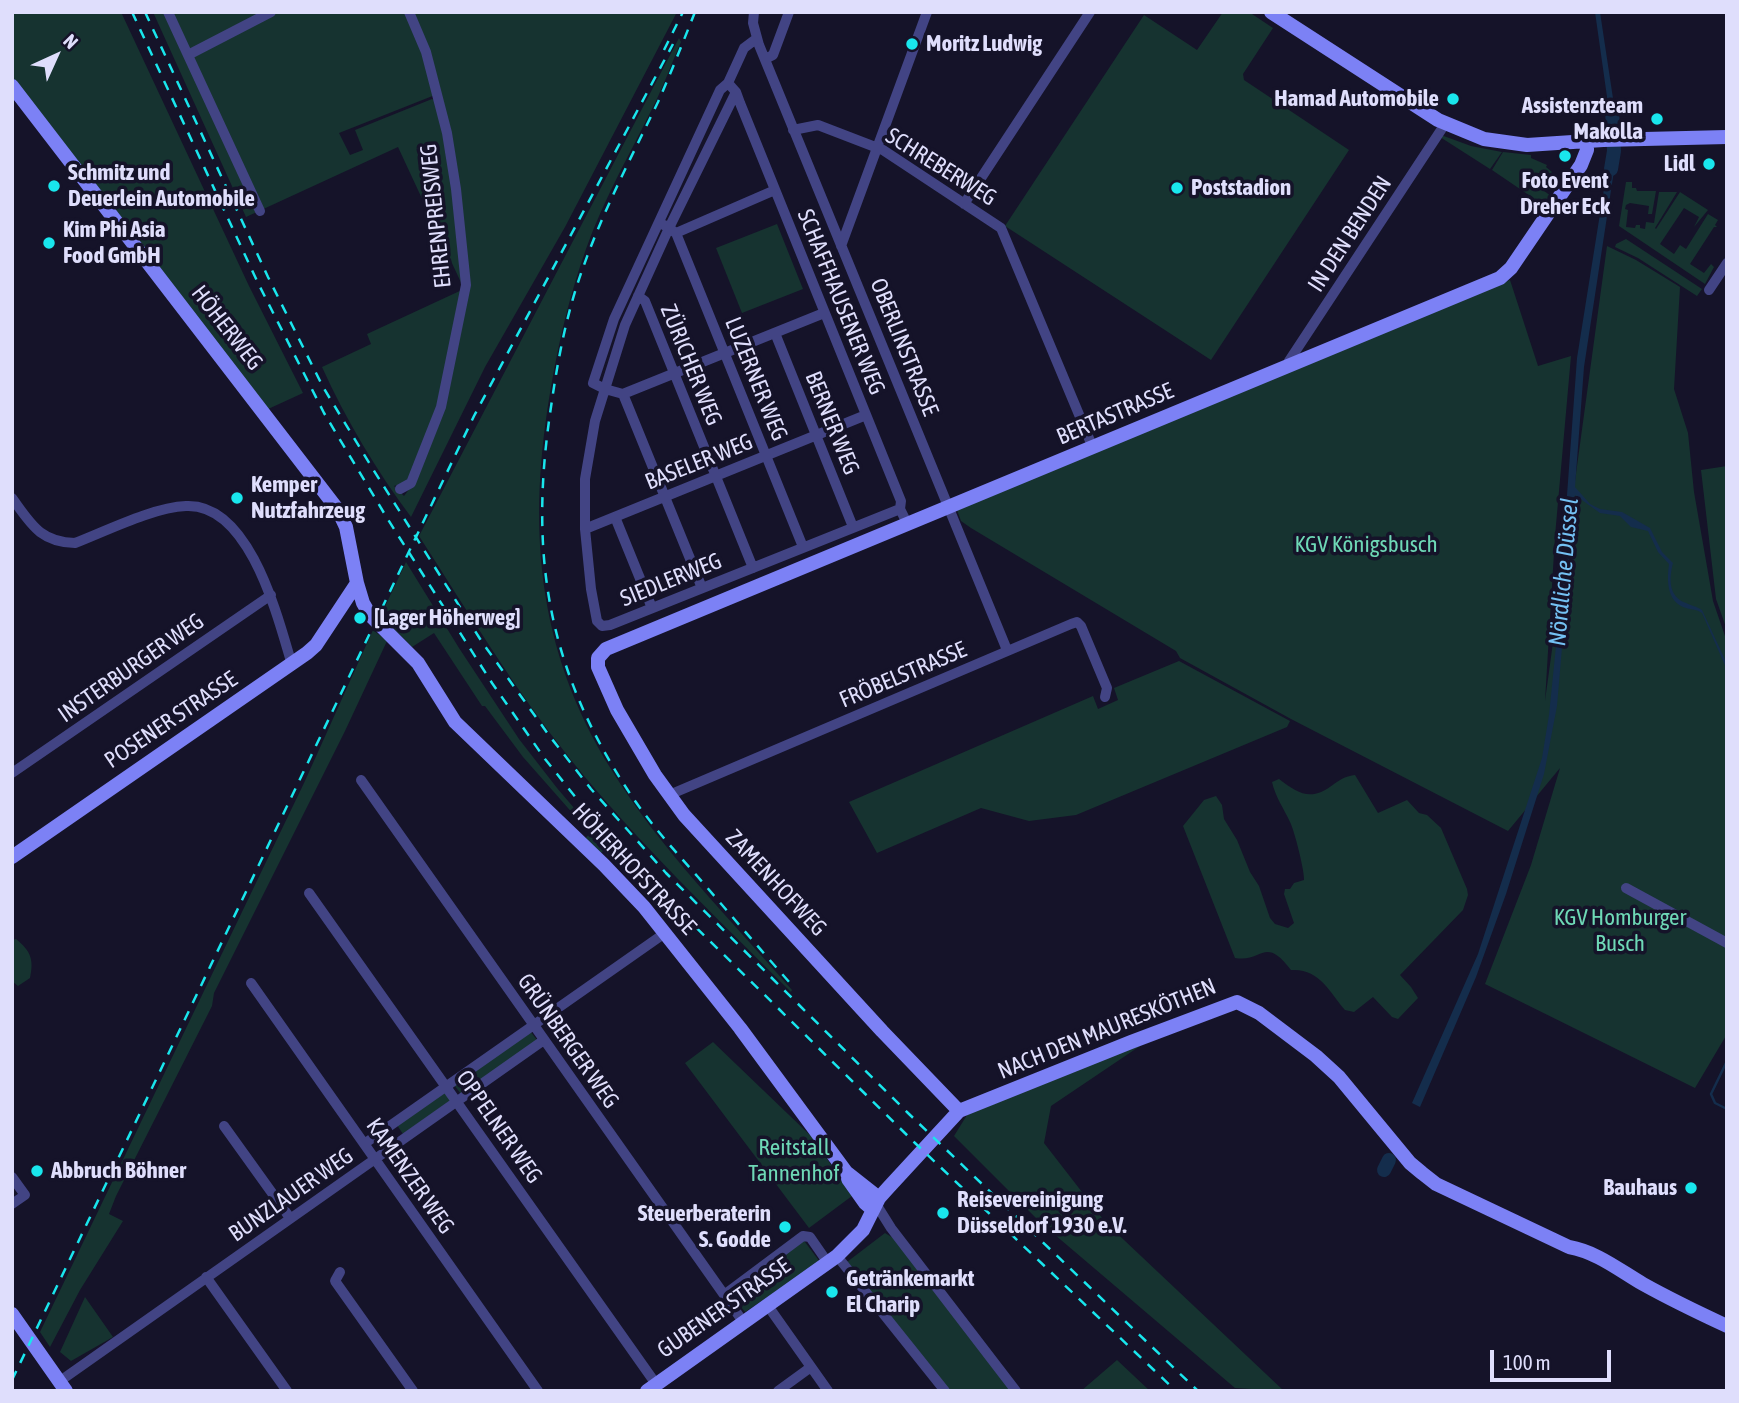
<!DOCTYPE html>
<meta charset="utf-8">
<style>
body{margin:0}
#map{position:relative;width:1739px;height:1403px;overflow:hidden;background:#151329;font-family:"Asap Condensed",sans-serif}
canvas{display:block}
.frame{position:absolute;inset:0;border:14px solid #dfdefc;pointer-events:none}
.north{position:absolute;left:21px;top:21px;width:70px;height:70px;-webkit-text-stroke:5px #151329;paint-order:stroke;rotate:45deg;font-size:19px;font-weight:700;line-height:28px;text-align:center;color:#dfdefc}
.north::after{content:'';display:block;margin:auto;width:24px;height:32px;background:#dfdefc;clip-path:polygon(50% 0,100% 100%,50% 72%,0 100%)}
.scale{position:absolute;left:1490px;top:1350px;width:121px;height:32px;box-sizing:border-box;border:4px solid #dfdefc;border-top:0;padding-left:9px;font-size:21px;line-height:24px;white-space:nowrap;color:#dfdefc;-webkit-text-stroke:5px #151329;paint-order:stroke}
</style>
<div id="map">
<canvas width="1739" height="1403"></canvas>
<div class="frame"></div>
<div class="north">N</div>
<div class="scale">100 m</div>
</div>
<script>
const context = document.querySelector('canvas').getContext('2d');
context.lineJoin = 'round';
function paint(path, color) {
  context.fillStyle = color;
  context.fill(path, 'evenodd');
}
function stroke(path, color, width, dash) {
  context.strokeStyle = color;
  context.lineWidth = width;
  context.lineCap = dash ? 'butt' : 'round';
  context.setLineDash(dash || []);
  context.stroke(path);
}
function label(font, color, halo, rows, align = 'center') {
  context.font = font + ' "Asap Condensed",sans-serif';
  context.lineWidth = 7;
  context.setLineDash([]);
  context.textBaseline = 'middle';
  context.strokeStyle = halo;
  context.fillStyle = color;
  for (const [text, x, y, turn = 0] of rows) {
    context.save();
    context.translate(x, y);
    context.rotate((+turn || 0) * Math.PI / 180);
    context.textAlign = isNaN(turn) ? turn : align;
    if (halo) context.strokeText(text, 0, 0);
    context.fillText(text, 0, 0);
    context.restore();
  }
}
const green = new Path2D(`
 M 12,12 L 121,12 L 249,286 L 303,393 L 266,410 L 12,80 Z
 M 153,12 L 407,12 L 424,52 L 435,95 L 339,133 L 350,155 L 363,150 L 355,130 L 432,99 L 437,101 L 454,189 L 465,290 L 456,324 L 440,406 L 410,481 L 394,486 L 404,496 L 413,484 L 443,407 L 467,290 L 459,191 L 449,131 L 427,50 L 411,12 L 677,12 L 565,227 L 485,367 L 411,517 C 376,470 346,420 322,367 L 371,344 L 367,334 L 464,289 L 398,147 L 246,217 Z
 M 1223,12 L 1249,12 L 1273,28 L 1243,74 L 1244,80 L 1349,150 L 1211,360 L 1005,226 L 1144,15 L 1197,50 Z
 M 679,38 L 681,42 C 672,62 665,82 656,101 C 632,150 604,198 586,249 C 570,294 559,340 551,387 C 527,525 536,648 611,769 C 659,848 732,921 792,990 L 791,992 C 716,917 638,843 571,760 C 515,690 468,612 419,536 Z
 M 1441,135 L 1471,146 L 1502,152 L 1490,169 L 1440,137 Z
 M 1503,152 L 1531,155 L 1531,158 L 1547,165 L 1546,167 L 1552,172 L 1543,190 L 1552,197 L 1548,204 L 1542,204 L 1492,170 Z
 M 1626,182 L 1632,182 L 1632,188 L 1636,188 L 1637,191 L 1656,191 L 1652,214 L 1648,214 L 1649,206 L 1630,203 L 1626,205 L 1625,209 L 1628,210 L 1626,227 L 1635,228 L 1636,225 L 1640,225 L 1640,228 L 1645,229 L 1646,222 L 1654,223 L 1659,192 L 1677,192 L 1655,228 L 1656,229 L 1680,192 L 1708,210 L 1694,227 L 1699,217 L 1684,208 L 1660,244 L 1674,254 L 1680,245 L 1686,249 L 1708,214 L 1718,220 L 1715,225 L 1717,227 L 1714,227 L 1690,264 L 1704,273 L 1711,264 L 1714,267 L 1705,284 L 1619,226 Z
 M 777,224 L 803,289 L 742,313 L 716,248 Z
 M 1626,239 L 1702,289 L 1697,296 L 1638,258 L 1615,247 L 1616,244 Z
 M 1607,246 L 1636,260 L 1680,287 L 1674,389 L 1688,433 L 1694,492 L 1713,601 L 1727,642 L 1727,1034 L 1695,1088 L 1485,984 L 1531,865 L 1560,768 L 1508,831 L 1291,719 L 1180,658 L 1176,651 L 971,528 L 961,521 L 957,510 L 1510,280 L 1538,366 L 1571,356 L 1555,536 L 1545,701 Z
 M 1727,466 L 1727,630 L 1716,599 L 1701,470 Z
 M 406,562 L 459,648 L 519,739 L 557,788 L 645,891 L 603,851 L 599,855 L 584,840 L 590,833 L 523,757 L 485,706 L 482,706 L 434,633 L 412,647 L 381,615 Z
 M 373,630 L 387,641 L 345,731 L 214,993 L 212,1006 L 116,1196 L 109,1214 L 123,1221 L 80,1290 L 50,1347 L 40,1332 L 304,783 Z
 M 1179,661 L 1290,721 L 1287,727 L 1076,815 L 1029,821 L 981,808 L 877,853 L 849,802 L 1093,696 L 1098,709 L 1118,700 L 1114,688 Z
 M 1355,775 L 1378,813 L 1407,800 L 1419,813 L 1427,815 L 1441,828 L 1467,889 L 1468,895 L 1463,910 L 1400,975 L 1411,987 L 1418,998 L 1398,1019 L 1392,1017 L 1373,997 L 1354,1012 L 1345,1010 C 1329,991 1319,968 1291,970 C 1264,935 1263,963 1235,958 L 1183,826 L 1204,800 L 1216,796 L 1222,805 L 1224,819 L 1237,840 L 1250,872 L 1259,886 L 1270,918 L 1275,924 L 1288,928 L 1294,923 L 1284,894 L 1285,889 L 1290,889 L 1294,883 L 1304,880 C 1305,872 1294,829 1290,822 C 1284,809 1275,796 1272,782 L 1279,779 C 1299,794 1311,802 1334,784 C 1341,779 1346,776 1355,775 Z
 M 16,939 C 31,951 34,960 30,978 L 18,986 L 12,981 L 12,940 Z
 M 530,1031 L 537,1040 L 461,1094 L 454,1085 Z
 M 713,1042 L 813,1138 L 852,1196 L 809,1228 L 685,1063 Z
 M 1143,1044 L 1051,1106 L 1044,1143 L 1106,1223 L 1284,1391 L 1235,1388 L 1041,1223 L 954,1136 L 967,1115 L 993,1103 Z
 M 445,1091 L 451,1100 L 403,1134 L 397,1125 Z
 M 885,1233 L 908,1247 L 1020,1391 L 949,1391 L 847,1262 Z
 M 802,1238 L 820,1262 L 745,1312 L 731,1294 Z
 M 85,1297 L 113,1337 L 71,1361 L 60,1352 Z
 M 1117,1360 L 1150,1391 L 1081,1391 Z`);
const water = new Path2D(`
 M 1595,12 L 1600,12 L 1617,125 L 1611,125 Z
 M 1610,151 L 1617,151 L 1584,367 L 1575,487 L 1590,504 L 1600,509 L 1622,512 L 1650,528 L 1662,552 L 1673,563 C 1669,578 1668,597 1686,603 C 1692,606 1696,606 1702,610 L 1727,664 L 1727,670 L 1702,613 C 1696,609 1693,610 1686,608 C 1666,602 1667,579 1669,564 L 1658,552 L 1648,531 L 1631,527 L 1620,516 L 1600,513 L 1575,495 L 1557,706 L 1544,774 L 1506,894 L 1476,977 L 1420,1107 L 1412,1103 L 1478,954 L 1542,758 L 1549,715 L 1556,646 L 1577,358 Z`);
const stream = new Path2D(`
 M 1727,1061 L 1711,1094 L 1715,1103 L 1727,1109`);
const river = new Path2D(`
 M 1611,169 L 1614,151 L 1612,109
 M 1384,1170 L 1389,1160`);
const street = new Path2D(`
 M 168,12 L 260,211
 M 754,12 L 753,23 L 759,45 L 1007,650
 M 756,39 L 744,48 L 728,83 L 736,92 L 740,103 L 901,501 L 900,509 L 908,525
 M 188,55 L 271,12
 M 765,59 L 773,55 L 789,12
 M 728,83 L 720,90 L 614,319 L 593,383 L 605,389 L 623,394 L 824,313
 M 736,92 L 669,228 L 625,325 L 595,421 L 585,479 L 585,529 L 591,589 L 597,621 L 602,626 L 610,625 L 900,509
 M 793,130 L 818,125 L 883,150 L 1001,228 L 1093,448
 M 964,204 L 1090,12
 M 664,225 L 676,233 L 803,547
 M 676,233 L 775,190
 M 841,246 L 927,12
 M 1709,290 L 1727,263
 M 638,296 L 645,301 L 753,568
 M 775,333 L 853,527
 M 1288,366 L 1289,361 L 1445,124
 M 623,394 L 702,588
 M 400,489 L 411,483 L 441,407 L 466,285 L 456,189 L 447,133 L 426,52 L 409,12
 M 12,498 C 31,524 40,542 75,543 C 106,531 154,507 186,506 C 250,503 278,618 292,665
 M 615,517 L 652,608
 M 585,529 L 866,415
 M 12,773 L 271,595
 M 361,780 L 744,1323
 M 669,795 L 1071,624 L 1077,622 L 1081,626 L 1107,688 L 1105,697
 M 1626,888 L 1727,943
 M 309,893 L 656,1384
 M 251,983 L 538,1391
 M 224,1126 L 290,1218
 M 364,1144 L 665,933
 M 12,1177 L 25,1195 L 12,1204
 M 876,1204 L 891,1228 L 1016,1391
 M 837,1256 L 945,1391
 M 340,1272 L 335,1281 L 413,1391
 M 206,1277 L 287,1391
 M 724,1295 L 803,1236 L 810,1237 L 828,1263
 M 768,1306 L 828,1391
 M 60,1381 L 544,1040
 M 778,1391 L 811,1367`);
const secondary = new Path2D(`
 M 1271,12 L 1438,120 L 1484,139 L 1527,145 L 1603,140 L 1727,137
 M 12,86 L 338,510 L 346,527 L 357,583 L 363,603 L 370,615 L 418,663 L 455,722 L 604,865 L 644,907 L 740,1028 L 846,1172 L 879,1198
 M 12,857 L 307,653 L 316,645 L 357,583
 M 959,1111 L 882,1031 L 684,815 L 655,775 L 617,710 L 598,667 L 598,658 L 606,649 L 1500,278 L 1511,268 L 1581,165 L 1587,150 L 1587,141
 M 848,1179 L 865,1203 L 873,1210
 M 12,1314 L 66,1391
 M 647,1391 L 837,1256 L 863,1230 L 879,1198 L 888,1188 L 959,1111 L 1131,1042 L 1237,1002 L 1259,1013 L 1316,1056 L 1339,1077 L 1410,1163 L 1422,1173 L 1436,1184 L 1569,1247 C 1597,1252 1619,1270 1643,1284 C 1670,1299 1699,1313 1727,1326`);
const rail = new Path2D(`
 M 132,12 L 258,283 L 324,413 L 387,518 L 492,683 L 545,759 L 581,804 L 655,887 L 915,1143 L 1176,1391
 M 145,12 L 268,277 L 323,387 L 371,466 L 482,642 L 548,734 L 591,789 L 666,873 L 908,1113 L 1198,1391
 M 695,12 C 683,42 671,73 658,102 C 632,156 604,209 584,265 C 567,311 558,358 551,407 C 529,551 546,665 627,789 C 647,820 673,849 698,877 C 729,913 759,948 790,983
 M 664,50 L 683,12
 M 12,1380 L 474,416 L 673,44`);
const markers = [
 [912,44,7,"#19e6ed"],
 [1453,99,7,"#19e6ed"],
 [1657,119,7,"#19e6ed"],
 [1565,156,7,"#19e6ed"],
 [1709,164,7,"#19e6ed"],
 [54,186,7,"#19e6ed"],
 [1177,188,7,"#19e6ed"],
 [49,243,7,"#19e6ed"],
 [237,498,7,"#19e6ed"],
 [360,618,7,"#19e6ed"],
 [37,1171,7,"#19e6ed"],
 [1691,1188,7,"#19e6ed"],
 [943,1213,7,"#19e6ed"],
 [785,1227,7,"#19e6ed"],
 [832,1292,7,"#19e6ed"]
];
const poiNames = [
 ["Moritz Ludwig",926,44],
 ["Hamad Automobile",1439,99,"right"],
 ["Assistenzteam",1643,106,"right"],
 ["Makolla",1643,132,"right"],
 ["Lidl",1695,164,"right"],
 ["Schmitz und",68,173],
 ["Deuerlein Automobile",68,199],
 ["Foto Event",1565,181,"center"],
 ["Dreher Eck",1565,207,"center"],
 ["Poststadion",1191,188],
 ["Kim Phi Asia",63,230],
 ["Food GmbH",63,256],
 ["Kemper",251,485],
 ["Nutzfahrzeug",251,511],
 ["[Lager Höherweg]",374,618],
 ["Abbruch Böhner",51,1171],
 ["Bauhaus",1677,1188,"right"],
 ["Reisevereinigung",957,1200],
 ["Düsseldorf 1930 e.V.",957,1226],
 ["Steuerberaterin",771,1214,"right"],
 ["S. Godde",771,1240,"right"],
 ["Getränkemarkt",846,1279],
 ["El Charip",846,1305]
];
const streetNames = [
 ["SCHREBERWEG",941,167,32],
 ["EHRENPREISWEG",436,216,-96],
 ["IN DEN BENDEN",1350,234,-57],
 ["SCHAFFHAUSENER WEG",841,302,68],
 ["HÖHERWEG",227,328,52],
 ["OBERLINSTRASSE",904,347,68],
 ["ZÜRICHER WEG",691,365,68],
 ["LUZERNER WEG",756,379,68],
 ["BERTASTRASSE",1115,414,-23],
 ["BERNER WEG",832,423,68],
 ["BASELER WEG",699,462,-22],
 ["SIEDLERWEG",671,580,-22],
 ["INSTERBURGER WEG",131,668,-35],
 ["FRÖBELSTRASSE",903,675,-23],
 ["POSENER STRASSE",171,720,-34],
 ["HÖHERHOFSTRASSE",634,869,47],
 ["ZAMENHOFWEG",776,883,47],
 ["NACH DEN MAURESKÖTHEN",1107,1029,-22],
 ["GRÜNBERGER WEG",568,1041,55],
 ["OPPELNER WEG",499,1127,55],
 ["KAMENZER WEG",410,1176,55],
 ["BUNZLAUER WEG",291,1195,-35],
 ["GUBENER STRASSE",724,1308,-35]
];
const parkNames = [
 ["KGV Königsbusch",1366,545],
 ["KGV Homburger",1620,918],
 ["Busch",1620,944],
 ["Reitstall",794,1148],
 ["Tannenhof",794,1174]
];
const waterNames = [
 ["Nördliche Düssel",1564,572,-85]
];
paint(green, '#163330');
paint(water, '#142d4c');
stroke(stream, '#142d4c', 2.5);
stroke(river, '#142d4c', 14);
stroke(street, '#424484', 10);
stroke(secondary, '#7c81f5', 14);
stroke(rail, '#19e6ed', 2.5, [10, 9]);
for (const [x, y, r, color] of markers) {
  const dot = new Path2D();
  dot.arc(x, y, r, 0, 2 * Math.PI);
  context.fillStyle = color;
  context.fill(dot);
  stroke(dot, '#151329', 2.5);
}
label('bold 23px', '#dfdefc', '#151329', poiNames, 'left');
label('23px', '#dfdefc', '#151329', streetNames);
label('23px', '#6ed8b6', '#151329', parkNames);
label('italic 24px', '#74c1f4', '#151329', waterNames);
</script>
